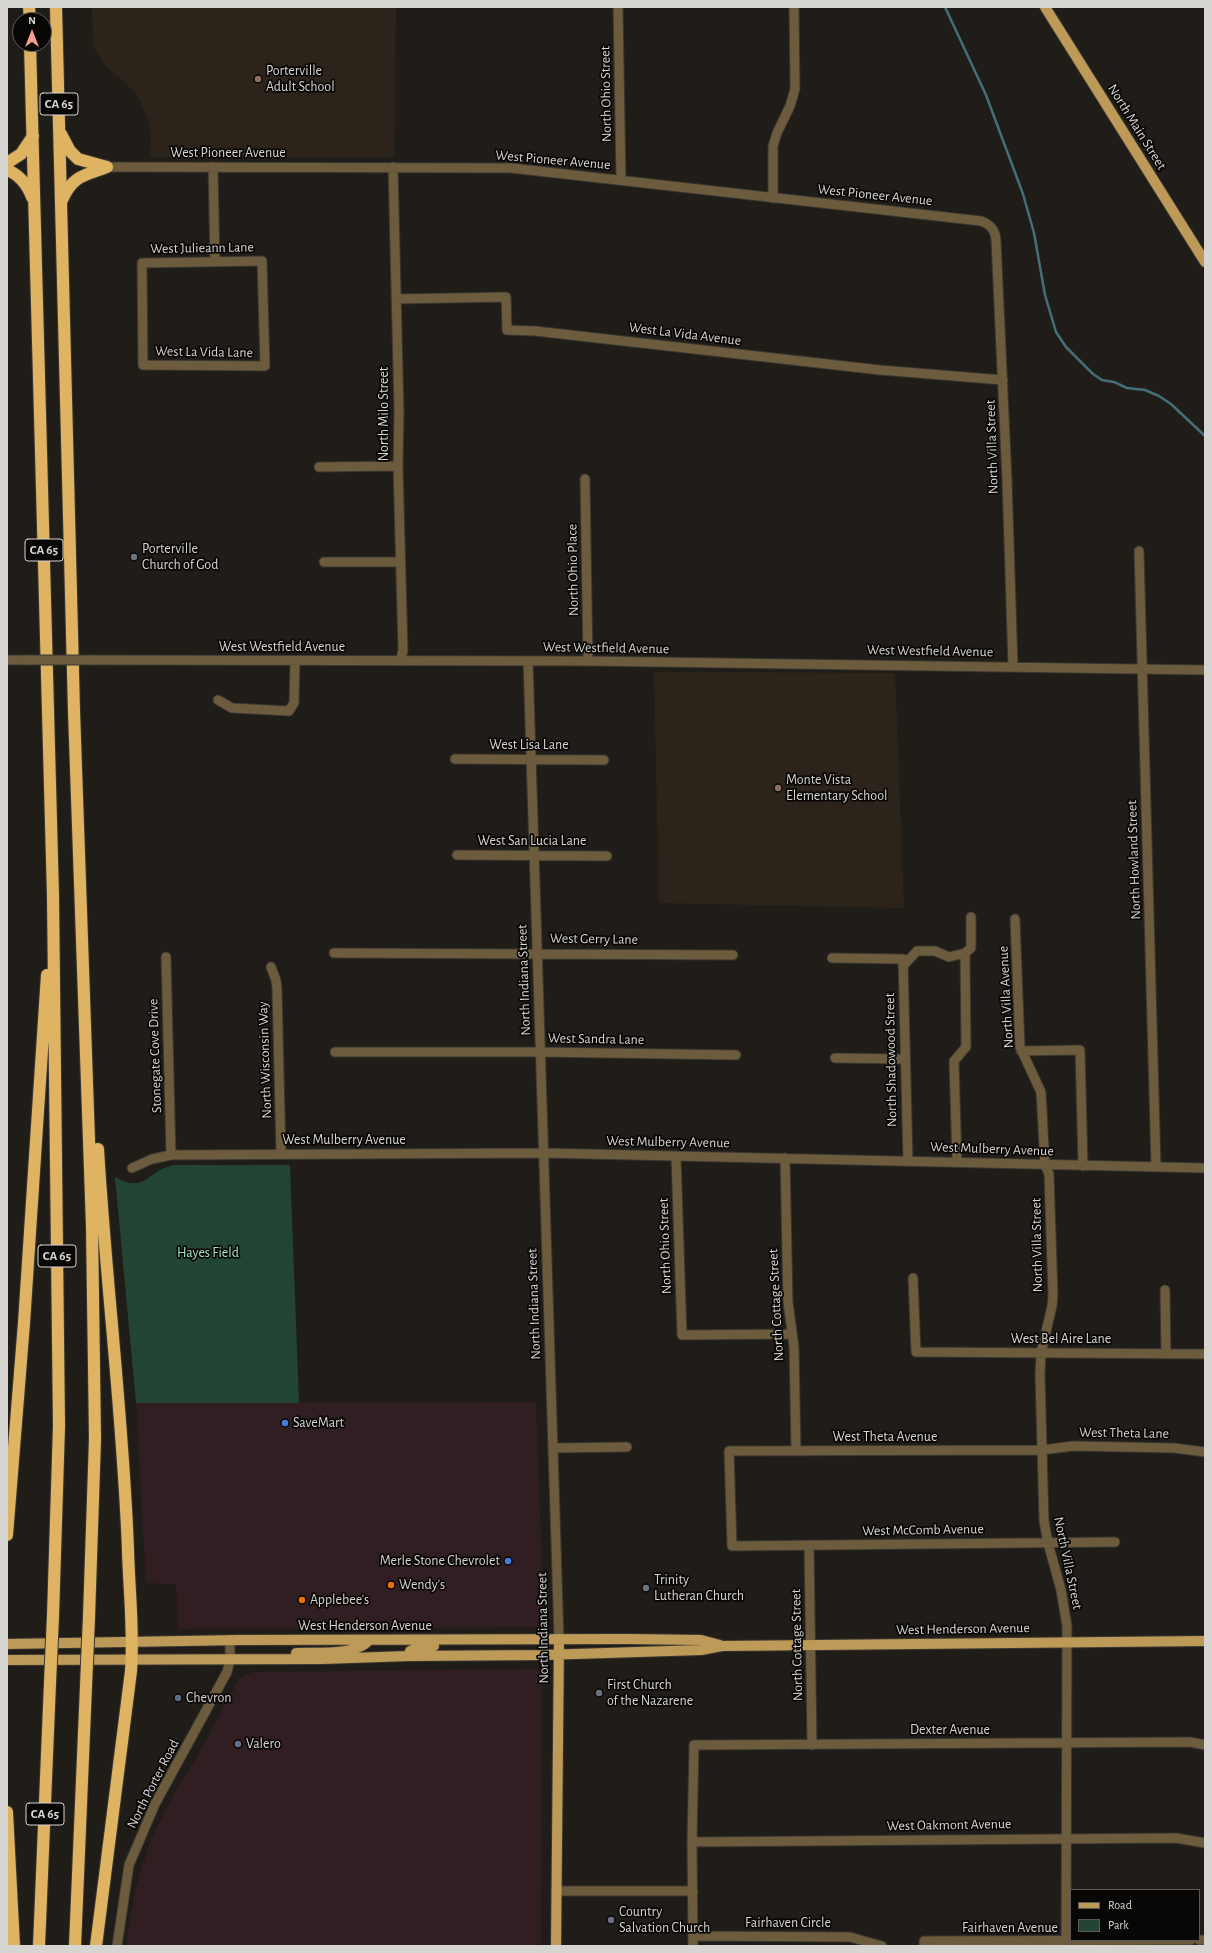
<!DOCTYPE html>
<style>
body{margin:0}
#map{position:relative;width:1212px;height:1953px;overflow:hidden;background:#201d18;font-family:"Alegreya Sans",sans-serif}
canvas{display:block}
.frame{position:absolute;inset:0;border:8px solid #d7d5d1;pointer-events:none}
.legend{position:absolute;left:1070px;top:1889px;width:130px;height:52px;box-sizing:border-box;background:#090706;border:1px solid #5b5957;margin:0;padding:5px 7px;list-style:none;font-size:12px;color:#d7d5d1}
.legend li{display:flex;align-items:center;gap:8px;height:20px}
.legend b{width:20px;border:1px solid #5b5957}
.north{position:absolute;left:12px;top:12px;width:40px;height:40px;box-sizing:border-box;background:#090706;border:1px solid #5b5957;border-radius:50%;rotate:0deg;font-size:11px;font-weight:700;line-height:16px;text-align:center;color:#d7d5d1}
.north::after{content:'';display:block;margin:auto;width:14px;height:18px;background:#f59d8f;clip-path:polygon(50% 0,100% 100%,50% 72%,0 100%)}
</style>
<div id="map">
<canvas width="1212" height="1953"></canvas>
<div class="frame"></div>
<ul class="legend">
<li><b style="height:5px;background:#bd9a58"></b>Road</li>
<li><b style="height:11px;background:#224435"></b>Park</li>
</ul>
<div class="north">N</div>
</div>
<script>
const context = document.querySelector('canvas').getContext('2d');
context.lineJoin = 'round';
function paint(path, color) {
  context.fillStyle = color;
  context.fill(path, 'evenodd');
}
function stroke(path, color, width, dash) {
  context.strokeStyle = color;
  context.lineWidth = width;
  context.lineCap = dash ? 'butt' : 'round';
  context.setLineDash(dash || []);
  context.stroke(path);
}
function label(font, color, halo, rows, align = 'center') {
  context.font = font + ' "Alegreya Sans",sans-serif';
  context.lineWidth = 3.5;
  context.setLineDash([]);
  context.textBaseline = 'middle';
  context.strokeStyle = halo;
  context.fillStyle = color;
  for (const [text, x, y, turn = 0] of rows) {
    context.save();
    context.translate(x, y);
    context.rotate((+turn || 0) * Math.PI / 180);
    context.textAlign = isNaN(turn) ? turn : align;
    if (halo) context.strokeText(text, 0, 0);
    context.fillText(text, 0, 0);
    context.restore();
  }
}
const commercial = new Path2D(`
 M 536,1402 L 544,1627 L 178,1629 L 176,1584 L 146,1583 L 136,1403 Z
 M 542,1669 L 541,1946 L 126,1946 L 135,1889 L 152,1837 L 174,1794 L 197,1757 L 239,1679 L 243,1676 L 253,1672 Z`);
const built = new Path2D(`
 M 92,7 L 396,7 L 394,157 L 150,157 L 151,135 L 148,117 L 136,93 L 106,66 L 93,47 Z
 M 654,672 L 895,673 L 904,908 L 659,903 Z`);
const green = new Path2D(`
 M 175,1165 L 290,1165 L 299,1403 L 136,1403 L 115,1177 C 147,1195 147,1169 175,1165 Z`);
const stream = new Path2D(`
 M 945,7 L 986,95 L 1023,194 L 1034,233 L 1045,295 L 1056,332 L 1066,347 L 1093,374 L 1102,380 L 1114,382 L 1127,388 L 1145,390 L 1159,396 L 1171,404 L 1205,436`);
const minor = new Path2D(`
 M 618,7 L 621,180
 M 107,167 L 511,168 L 981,221 C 991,225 995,230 996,240 L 1007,480 L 1013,666
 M 213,167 L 215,262
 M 393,167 L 399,412 L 398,466 L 403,651 L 400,661
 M 773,198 L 773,146 L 777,133 L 790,106 L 795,89 L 794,7
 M 262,261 L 265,366 L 143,365 L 142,263 Z
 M 396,299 L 506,297 L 507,330 L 535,331 L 880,370 L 1003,380
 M 319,467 L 398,466
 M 585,479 L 588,661
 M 1139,551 L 1156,1167
 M 324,562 L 400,562
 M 7,660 L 26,660
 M 94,660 L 588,661 L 1205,670
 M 528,661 L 559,1639
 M 218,700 L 232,708 L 289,711 L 294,703 L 295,661
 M 455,759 L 604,760
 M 457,855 L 607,856
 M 1015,919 L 1020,1047 L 1041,1092 L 1045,1165 L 1049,1174 L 1053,1295 L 1052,1306 L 1041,1353 L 1040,1375 L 1044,1521 L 1048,1543 L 1061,1590 L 1067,1626 L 1066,1946
 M 334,953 L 733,955
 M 166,957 L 171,1155
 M 832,958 L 903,959 L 908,1161
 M 903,966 L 917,951 L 935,951 L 949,957 L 965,953
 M 271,967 L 276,980 L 277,989 L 281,1154
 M 1021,1051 L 1080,1050 L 1083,1166
 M 335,1052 L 540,1052 L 736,1055
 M 835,1058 L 905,1059
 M 676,1157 L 682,1335 L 792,1334
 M 785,1158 L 788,1302 L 794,1347 L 796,1451
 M 957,1162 L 954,1061 L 966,1047 L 965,953 L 971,948 L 971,917
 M 132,1168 L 152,1159 L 171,1155 L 543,1153 L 1205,1168
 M 913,1278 L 916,1352 L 1205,1354
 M 1165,1290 L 1166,1354
 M 553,1448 L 627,1447
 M 1115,1542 L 732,1546 L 729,1451 L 1042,1450 L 1073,1446 L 1174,1448 L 1205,1452
 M 809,1545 L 812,1745
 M 692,1842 L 1176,1838 L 1205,1843
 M 556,1891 L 693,1891
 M 694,1936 L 850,1937 L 882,1946
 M 1199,1940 L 1205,1940
 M 117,1946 L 129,1865 L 155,1804 L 227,1672 L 230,1660 L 230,1640
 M 693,1946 L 692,1842 L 694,1745 L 1190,1742 L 1205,1745
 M 924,1946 L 924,1941 L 1191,1940`);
const major = new Path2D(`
 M 1045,7 L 1205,262
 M 7,1644 L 241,1640 L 628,1639 L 701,1640 L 720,1645
 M 296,1653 C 316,1652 357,1656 369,1640
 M 409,1656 L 410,1651 L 421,1646 L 434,1646
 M 7,1660 L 322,1659 L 409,1656 L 543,1655 L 701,1650 L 722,1646 L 1205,1641
 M 556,1946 L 559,1639`);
const highway = new Path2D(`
 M 29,7 L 30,20
 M 56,7 L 74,711 L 92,1226 L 95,1439 L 89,1617
 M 30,44 L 53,896 L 59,1426 L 53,1616
 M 61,134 L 70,151 L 78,159 L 107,167
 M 7,163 L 21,154 L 33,136
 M 7,170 C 20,175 27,184 32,197
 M 62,200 C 73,175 84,176 107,167
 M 7,1535 L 24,1323 L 47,975
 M 7,1812 L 14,1946
 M 39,1946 L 50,1683
 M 75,1946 L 86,1686
 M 96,1946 L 131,1671 C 134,1630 129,1590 128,1550 C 123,1416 106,1283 98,1149`);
const minorBridge = new Path2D(`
 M 26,660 L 94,660`);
const highwayBridge = new Path2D(`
 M 50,1683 L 53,1616
 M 86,1686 L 89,1617`);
const markers = [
 [258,79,4,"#8d6e63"],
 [134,557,4,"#6b7280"],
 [778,788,4,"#8d6e63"],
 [285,1423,4,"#3f7fe0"],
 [508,1561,4,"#3f7fe0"],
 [391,1585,4,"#e8710a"],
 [646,1588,4,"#6b7280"],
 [302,1600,4,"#e8710a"],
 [599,1693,4,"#6b7280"],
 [178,1698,4,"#5c6f8a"],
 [238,1744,4,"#5c6f8a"],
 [611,1920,4,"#6b7280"]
];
const shields = [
 [59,104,38],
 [44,550,38],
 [57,1256,38],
 [45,1814,38]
];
const shieldNames = [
 ["CA 65",59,104],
 ["CA 65",44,550],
 ["CA 65",57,1256],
 ["CA 65",45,1814]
];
const poiNames = [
 ["Porterville",266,71],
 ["Adult School",266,87],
 ["Porterville",142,549],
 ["Church of God",142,565],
 ["Monte Vista",786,780],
 ["Elementary School",786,796],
 ["SaveMart",293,1423],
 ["Merle Stone Chevrolet",500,1561,"right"],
 ["Trinity",654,1580],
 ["Lutheran Church",654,1596],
 ["Wendy's",399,1585],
 ["Applebee's",310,1600],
 ["First Church",607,1685],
 ["of the Nazarene",607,1701],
 ["Chevron",186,1698],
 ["Valero",246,1744],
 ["Country",619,1912],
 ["Salvation Church",619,1928]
];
const streetNames = [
 ["North Ohio Street",606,94,-91],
 ["North Main Street",1137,127,58],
 ["West Pioneer Avenue",228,153],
 ["West Pioneer Avenue",553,160,5],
 ["West Pioneer Avenue",875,195,6],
 ["West Julieann Lane",202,248,-1],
 ["West La Vida Avenue",685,334,7],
 ["West La Vida Lane",204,352,1],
 ["North Milo Street",384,414,-90],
 ["North Villa Street",992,447,-92],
 ["North Ohio Place",573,570,-91],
 ["West Westfield Avenue",282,647],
 ["West Westfield Avenue",606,648,1],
 ["West Westfield Avenue",930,651,1],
 ["West Lisa Lane",529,745],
 ["West San Lucia Lane",532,841],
 ["North Howland Street",1134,860,-92],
 ["West Gerry Lane",594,939,1],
 ["North Indiana Street",524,980,-92],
 ["North Villa Avenue",1006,997,-93],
 ["West Sandra Lane",596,1039,1],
 ["Stonegate Cove Drive",155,1056,-92],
 ["North Wisconsin Way",265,1060,-92],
 ["North Shadowood Street",891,1060,-91],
 ["West Mulberry Avenue",344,1140],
 ["West Mulberry Avenue",668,1142,1],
 ["West Mulberry Avenue",992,1149,2],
 ["North Villa Street",1037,1245,-91],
 ["North Ohio Street",665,1246,-92],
 ["North Indiana Street",534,1304,-92],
 ["North Cottage Street",776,1305,-93],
 ["West Bel Aire Lane",1061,1339],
 ["West Theta Lane",1124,1433,1],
 ["West Theta Avenue",885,1437],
 ["West McComb Avenue",923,1530,-1],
 ["North Villa Street",1068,1563,78],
 ["West Henderson Avenue",365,1626],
 ["North Indiana Street",543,1628,-91],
 ["West Henderson Avenue",963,1629,-1],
 ["North Cottage Street",797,1645,-91],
 ["Dexter Avenue",950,1730],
 ["North Porter Road",153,1784,-63],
 ["West Oakmont Avenue",949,1825,-1],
 ["Fairhaven Circle",788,1923],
 ["Fairhaven Avenue",1010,1928]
];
const parkNames = [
 ["Hayes Field",208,1253]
];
paint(commercial, '#311e22');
paint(built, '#2c241b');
paint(green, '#224435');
stroke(stream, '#446e7a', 2.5);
stroke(minor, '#3a3732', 11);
stroke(major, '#3a3732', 12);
stroke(highway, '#3a3732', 14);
stroke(minor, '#6c5c3d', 9);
stroke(major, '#bd9a58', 10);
stroke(highway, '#deb362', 12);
stroke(minorBridge, '#3a3732', 11, []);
stroke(highwayBridge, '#3a3732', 14, []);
stroke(minorBridge, '#6c5c3d', 9);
stroke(highwayBridge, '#deb362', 12);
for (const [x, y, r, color] of markers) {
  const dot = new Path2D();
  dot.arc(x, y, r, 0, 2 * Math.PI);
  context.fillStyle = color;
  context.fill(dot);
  stroke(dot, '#090706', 1.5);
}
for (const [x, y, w] of shields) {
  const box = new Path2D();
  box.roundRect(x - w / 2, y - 11, w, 22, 3);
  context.fillStyle = '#090706';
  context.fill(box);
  stroke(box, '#d7d5d1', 1);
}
label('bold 13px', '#d7d5d1', null, shieldNames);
label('14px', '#d7d5d1', '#090706', poiNames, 'left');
label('14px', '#d7d5d1', '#090706', streetNames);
label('14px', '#a0e3c3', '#090706', parkNames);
</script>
